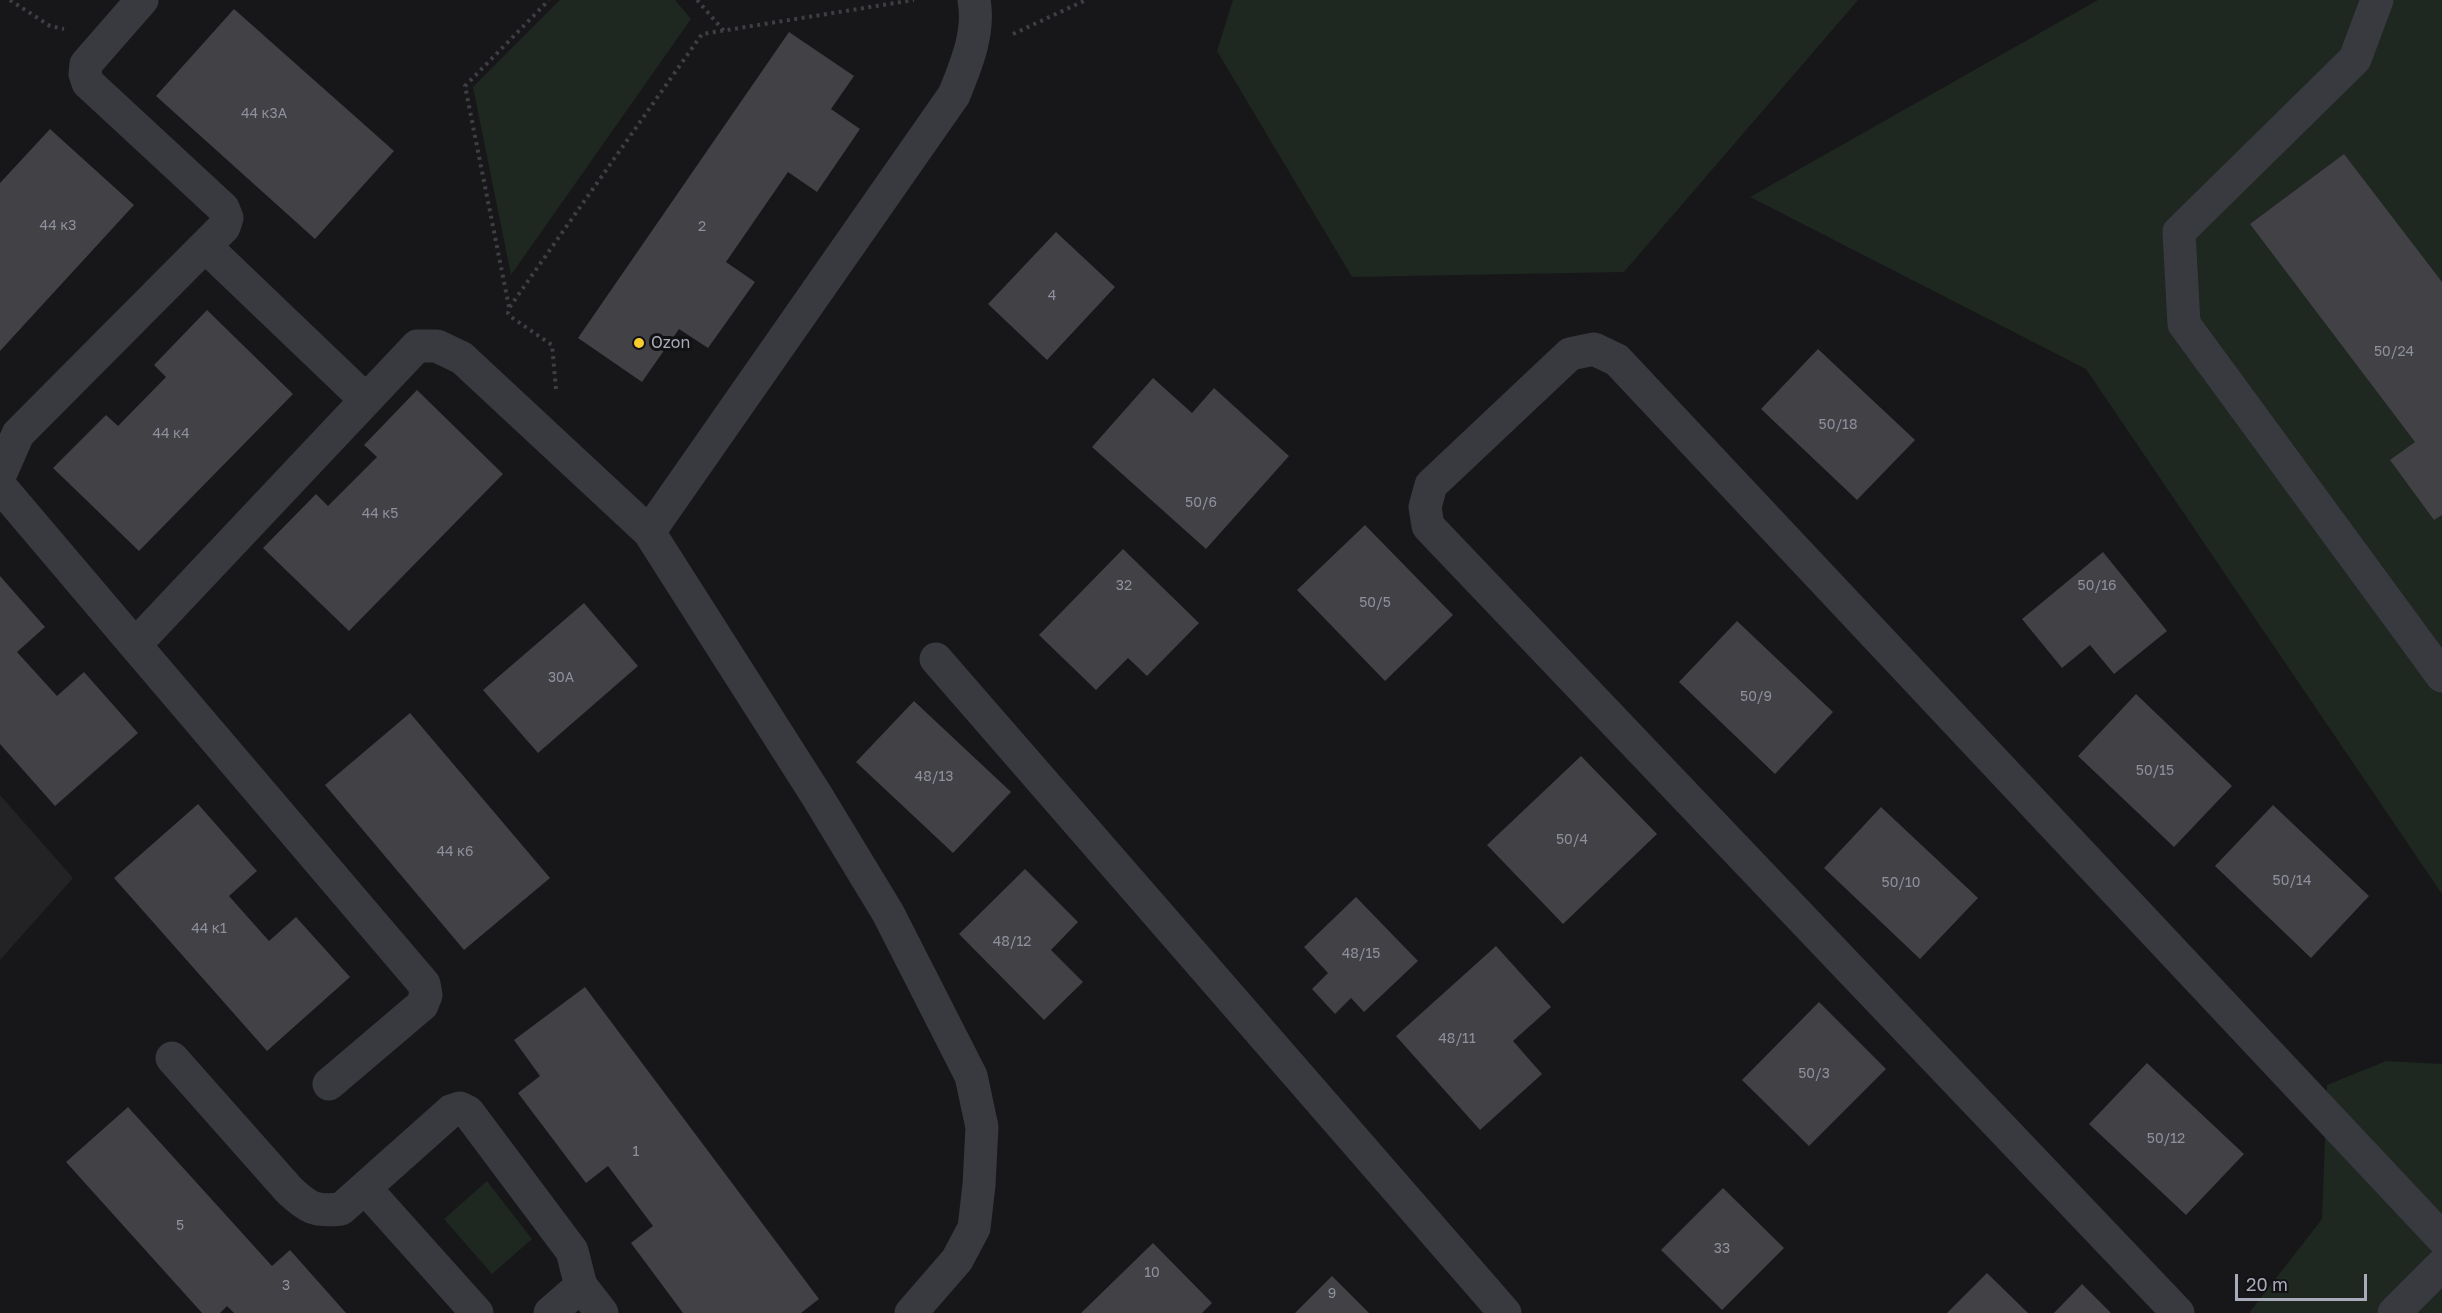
<!DOCTYPE html>
<meta charset="utf-8">
<style>
body{margin:0}
#map{position:relative;width:2442px;height:1313px;overflow:hidden;background:#171719;font-family:"Golos Text",sans-serif}
canvas{display:block}
.scale{position:absolute;left:2235px;top:1274px;width:132px;height:27px;box-sizing:border-box;border:3px solid #a8abb9;border-top:0;padding-left:8px;font-size:18px;line-height:21px;white-space:nowrap;color:#a8abb9;-webkit-text-stroke:4px #121214;paint-order:stroke}
</style>
<div id="map">
<canvas width="2442" height="1313"></canvas>
<div class="scale">20 m</div>
</div>
<script>
const context = document.querySelector('canvas').getContext('2d');
context.lineJoin = 'round';
function paint(path, color) {
  context.fillStyle = color;
  context.fill(path, 'evenodd');
}
function stroke(path, color, width, dash) {
  context.strokeStyle = color;
  context.lineWidth = width;
  context.lineCap = dash ? 'butt' : 'round';
  context.setLineDash(dash || []);
  context.stroke(path);
}
function label(font, color, halo, rows, align = 'center') {
  context.font = font + ' "Golos Text",sans-serif';
  context.lineWidth = 6;
  context.setLineDash([]);
  context.textBaseline = 'middle';
  context.strokeStyle = halo;
  context.fillStyle = color;
  for (const [text, x, y, turn = 0] of rows) {
    context.save();
    context.translate(x, y);
    context.rotate((+turn || 0) * Math.PI / 180);
    context.textAlign = isNaN(turn) ? turn : align;
    if (halo) context.strokeText(text, 0, 0);
    context.fillText(text, 0, 0);
    context.restore();
  }
}
const built = new Path2D(`
 M 0,795 L 73,878 L 0,960 Z`);
const green = new Path2D(`
 M 560,0 L 675,0 L 691,19 L 511,275 L 473,87 Z
 M 1233,0 L 1858,0 L 1624,272 L 1352,277 L 1217,51 Z
 M 2098,0 L 2442,0 L 2442,894 L 2086,369 L 1750,197 Z
 M 2386,1061 L 2442,1064 L 2442,1313 L 2249,1313 L 2322,1219 L 2327,1085 Z
 M 487,1181 L 532,1239 L 492,1274 L 444,1219 Z`);
const building = new Path2D(`
 M 234,9 L 394,151 L 315,239 L 156,96 Z
 M 789,32 L 854,76 L 831,109 L 860,129 L 817,192 L 788,172 L 726,262 L 755,282 L 708,348 L 679,329 L 642,382 L 578,338 Z
 M 50,129 L 134,205 L 0,351 L 0,183 Z
 M 2344,154 L 2442,282 L 2442,515 L 2434,520 L 2390,460 L 2415,442 L 2250,224 Z
 M 1056,232 L 1115,287 L 1047,360 L 988,304 Z
 M 207,310 L 293,394 L 139,551 L 53,468 L 106,415 L 118,426 L 166,377 L 154,365 Z
 M 1818,349 L 1915,440 L 1857,500 L 1761,409 Z
 M 1153,378 L 1192,413 L 1214,388 L 1289,456 L 1206,549 L 1092,447 Z
 M 417,390 L 503,474 L 349,631 L 263,548 L 316,494 L 328,506 L 377,457 L 364,445 Z
 M 1365,525 L 1453,615 L 1385,681 L 1297,590 Z
 M 1123,549 L 1199,623 L 1147,676 L 1128,658 L 1096,690 L 1039,635 Z
 M 2103,552 L 2167,631 L 2114,674 L 2090,645 L 2062,668 L 2022,619 Z
 M 0,576 L 45,627 L 17,652 L 57,696 L 84,672 L 138,733 L 55,806 L 0,744 Z
 M 584,603 L 638,666 L 538,753 L 483,690 Z
 M 1737,621 L 1833,712 L 1775,774 L 1679,682 Z
 M 2136,694 L 2232,786 L 2174,847 L 2078,756 Z
 M 914,701 L 1011,792 L 953,853 L 856,762 Z
 M 410,713 L 550,878 L 464,950 L 325,785 Z
 M 1581,756 L 1657,834 L 1563,924 L 1487,845 Z
 M 198,804 L 257,871 L 229,896 L 269,941 L 296,917 L 350,977 L 267,1051 L 114,878 Z
 M 2273,805 L 2369,896 L 2311,958 L 2215,866 Z
 M 1881,807 L 1978,898 L 1920,959 L 1824,868 Z
 M 1025,869 L 1078,922 L 1051,950 L 1083,982 L 1044,1020 L 959,934 Z
 M 1356,897 L 1418,961 L 1364,1012 L 1351,998 L 1335,1014 L 1312,989 L 1328,973 L 1304,947 Z
 M 1496,946 L 1551,1007 L 1513,1041 L 1542,1074 L 1480,1130 L 1396,1036 Z
 M 585,987 L 819,1299 L 801,1313 L 683,1313 L 631,1243 L 653,1226 L 608,1166 L 586,1183 L 518,1093 L 540,1076 L 514,1040 Z
 M 1819,1002 L 1886,1069 L 1809,1146 L 1742,1080 Z
 M 2147,1063 L 2244,1154 L 2186,1215 L 2089,1124 Z
 M 128,1107 L 272,1266 L 290,1250 L 346,1313 L 234,1313 L 227,1306 L 220,1313 L 202,1313 L 66,1162 Z
 M 1723,1188 L 1784,1248 L 1722,1310 L 1661,1250 Z
 M 1153,1243 L 1212,1303 L 1202,1313 L 1081,1313 Z
 M 1987,1273 L 2028,1313 L 1947,1313 Z
 M 1332,1276 L 1369,1313 L 1295,1313 Z
 M 2082,1284 L 2111,1313 L 2054,1313 Z`);
const path = new Path2D(`
 M 10,0 L 50,26 L 64,29
 M 697,0 L 724,31
 M 1013,34 L 1086,0
 M 509,307 L 465,86 L 549,0
 M 556,389 L 552,345 L 511,317 L 508,313 L 509,308 L 702,34 L 914,0`);
const minor = new Path2D(`
 M 142,0 L 86,64 L 85,74 L 88,83 L 223,208 L 227,218 L 224,227 L 205,246
 M 2377,0 L 2355,59 L 2179,232 L 2184,324 L 2442,676
 M 0,475 L 18,434 L 205,246 L 366,400
 M 0,486 L 135,645
 M 649,532 L 954,95 C 966,65 980,33 974,0
 M 936,659 L 1505,1313
 M 172,1058 L 289,1190 C 308,1208 315,1212 341,1209 L 451,1111 L 460,1108 L 468,1112 L 572,1251 L 581,1286 L 602,1313
 M 329,1084 L 422,1005 L 426,995 L 424,984 L 135,645 L 417,346 L 437,346 L 462,358 L 649,532 L 817,796 L 888,913 L 971,1076 L 982,1127 L 979,1185 L 974,1228 L 957,1260 L 911,1313
 M 365,1188 L 477,1313
 M 550,1313 L 581,1286
 M 2178,1313 L 1428,526 L 1425,507 L 1431,485 L 1570,354 L 1594,349 L 1617,360 L 2442,1238
 M 2394,1313 L 2442,1265`);
const markers = [
 [639,343,6,"#f8cc2f"]
];
const numberNames = [
 ["44 к3А",264,114],
 ["44 к3",58,226],
 ["2",702,227],
 ["4",1052,296],
 ["50/24",2394,352],
 ["50/18",1838,425],
 ["44 к4",171,434],
 ["50/6",1201,503],
 ["44 к5",380,514],
 ["32",1124,586],
 ["50/16",2097,586],
 ["50/5",1375,603],
 ["30А",561,678],
 ["50/9",1756,697],
 ["50/15",2155,771],
 ["48/13",934,777],
 ["50/4",1572,840],
 ["44 к6",455,852],
 ["50/14",2292,881],
 ["50/10",1901,883],
 ["44 к1",209,929],
 ["48/12",1012,942],
 ["48/15",1361,954],
 ["48/11",1457,1039],
 ["50/3",1814,1074],
 ["50/12",2166,1139],
 ["1",636,1152],
 ["5",180,1226],
 ["33",1722,1249],
 ["10",1152,1273],
 ["3",286,1286],
 ["9",1332,1294]
];
const poiNames = [
 ["Ozon",651,343]
];
paint(built, '#232326');
paint(green, '#1e2720');
paint(building, '#414146');
stroke(path, '#3d3f45', 4, [3, 4.5]);
stroke(minor, '#393a40', 33);
for (const [x, y, r, color] of markers) {
  const dot = new Path2D();
  dot.arc(x, y, r, 0, 2 * Math.PI);
  context.fillStyle = color;
  context.fill(dot);
  stroke(dot, '#121214', 2);
}
label('14px', '#8e909c', null, numberNames);
label('16px', '#a8abb9', '#121214', poiNames, 'left');
</script>
